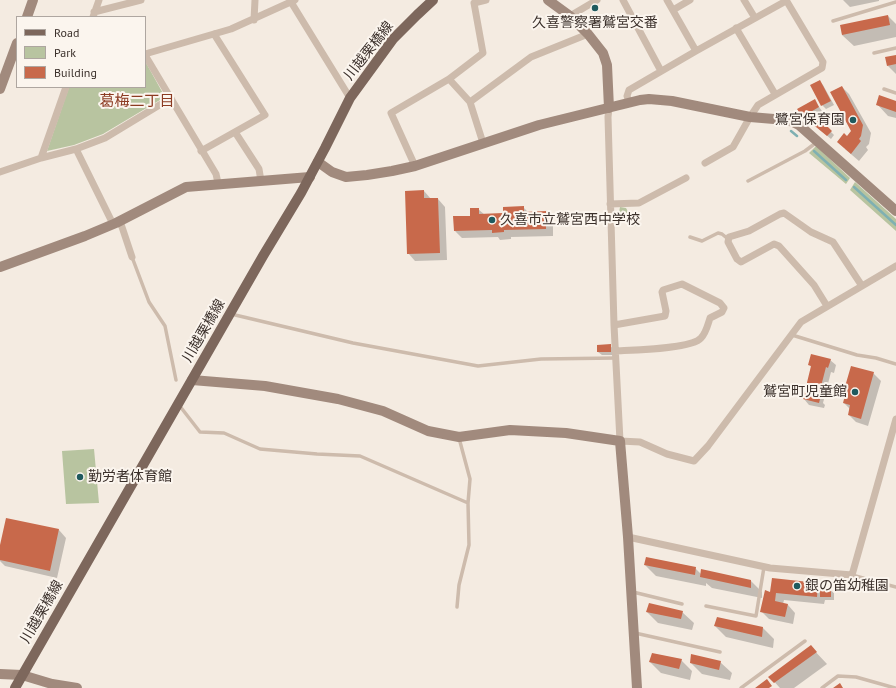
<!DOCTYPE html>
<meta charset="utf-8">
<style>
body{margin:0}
#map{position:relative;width:896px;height:688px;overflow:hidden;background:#f4ebe1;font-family:"PT Sans",sans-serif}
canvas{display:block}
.legend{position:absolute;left:16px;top:16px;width:130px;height:72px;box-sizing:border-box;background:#fbf5ee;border:1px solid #aea6a0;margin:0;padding:5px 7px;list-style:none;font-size:12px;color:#3b302b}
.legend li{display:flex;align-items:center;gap:8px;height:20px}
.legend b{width:20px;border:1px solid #aea6a0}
</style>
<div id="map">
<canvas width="896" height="688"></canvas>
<ul class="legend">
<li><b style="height:5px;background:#7d675c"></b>Road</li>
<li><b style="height:11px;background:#b8c4a0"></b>Park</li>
<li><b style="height:11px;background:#c8694b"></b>Building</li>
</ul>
</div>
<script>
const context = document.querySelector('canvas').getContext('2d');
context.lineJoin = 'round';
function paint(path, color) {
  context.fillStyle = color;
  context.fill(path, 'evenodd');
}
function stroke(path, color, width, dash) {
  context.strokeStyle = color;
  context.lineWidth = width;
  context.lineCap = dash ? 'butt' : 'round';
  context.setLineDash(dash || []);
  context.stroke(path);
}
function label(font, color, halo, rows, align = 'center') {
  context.font = font + ' "PT Sans","Noto Sans JP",sans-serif';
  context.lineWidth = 4;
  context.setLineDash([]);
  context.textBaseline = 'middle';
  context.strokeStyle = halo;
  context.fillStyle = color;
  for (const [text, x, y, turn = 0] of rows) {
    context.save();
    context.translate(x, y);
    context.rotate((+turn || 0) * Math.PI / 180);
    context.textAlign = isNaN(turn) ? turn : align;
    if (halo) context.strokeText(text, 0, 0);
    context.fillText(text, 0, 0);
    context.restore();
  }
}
const green = new Path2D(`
 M 145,61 L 165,97 L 103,134 L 74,145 L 47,151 L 69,87 L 145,87 Z
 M 816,146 L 850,178 L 846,184 L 809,153 Z
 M 855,182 L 896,219 L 896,231 L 850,190 Z
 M 620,207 L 626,208 L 636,226 L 618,217 Z
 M 94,449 L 99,503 L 66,504 L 62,451 Z`);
const shadow = new Path2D(`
 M 843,0 L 879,0 L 879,1 L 850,7 Z
 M 888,16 L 896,24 L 896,37 L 854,46 L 842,35 L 841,26 Z
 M 896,56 L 896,74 L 888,66 Z
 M 820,82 L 823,85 L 834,105 L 826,109 L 822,105 Z
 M 842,87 L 849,94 L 871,133 L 869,144 L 866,147 L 868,150 L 859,161 L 845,149 L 847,137 L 852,131 Z
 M 814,100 L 822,111 L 818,113 L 822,116 L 826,127 L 834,135 L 831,139 L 807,119 L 806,120 L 802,116 Z
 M 896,102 L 896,118 L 888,116 L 877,104 Z
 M 424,191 L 431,199 L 438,199 L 445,207 L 447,260 L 415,261 L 408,253 Z
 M 523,207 L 529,213 L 545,212 L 553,220 L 553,236 L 511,237 L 511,239 L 500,240 L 498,237 L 462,238 L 455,231 L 478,209 L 485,215 L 504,214 Z
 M 610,346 L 614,349 L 614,355 L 602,355 L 598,352 Z
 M 830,360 L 836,365 L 834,373 L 831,372 L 823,403 L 825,405 L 824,408 L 809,405 L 804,399 L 812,368 L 809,364 Z
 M 873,373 L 881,381 L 868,426 L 856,422 L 849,415 L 850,409 L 844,403 Z
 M 7,519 L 59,530 L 66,538 L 57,578 L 5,566 L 0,561 L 0,549 Z
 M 645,565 L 695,568 L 701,574 L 751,581 L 762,592 L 762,598 L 712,588 L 706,583 L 706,586 L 656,576 Z
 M 817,584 L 824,590 L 830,590 L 834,593 L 834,600 L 825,600 L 824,604 L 784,600 L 783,604 L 788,605 L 795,613 L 793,624 L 769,619 L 761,611 L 771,593 Z
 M 647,612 L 682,612 L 694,623 L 692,630 L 658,623 Z
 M 715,626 L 763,628 L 774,639 L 773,648 L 726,637 Z
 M 811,647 L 827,664 L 794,688 L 780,688 L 770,677 Z
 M 653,654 L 681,660 L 692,671 L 690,680 L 661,673 L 650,662 Z
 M 720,662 L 732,673 L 730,680 L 702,674 L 691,663 Z`);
const stream = new Path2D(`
 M 791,131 L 797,136
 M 814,151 L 846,180
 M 854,187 L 896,225`);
const building = new Path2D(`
 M 888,15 L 890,25 L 842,35 L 840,25 Z
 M 896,55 L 896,64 L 887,66 L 885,57 Z
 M 820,80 L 831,101 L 821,106 L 810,85 Z
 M 842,86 L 863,125 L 861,136 L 859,139 L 861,141 L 851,154 L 837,142 L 844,133 L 847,136 L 851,131 L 830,92 Z
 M 879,95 L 896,101 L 896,112 L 876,105 Z
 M 815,99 L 819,107 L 802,117 L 797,109 Z
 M 819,112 L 823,122 L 832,131 L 827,136 L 805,118 Z
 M 424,190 L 424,198 L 438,198 L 440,253 L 407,254 L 405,191 Z
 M 524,206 L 524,212 L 546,211 L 546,229 L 504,230 L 504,232 L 492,233 L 492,230 L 454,231 L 453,216 L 470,216 L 470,208 L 479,208 L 479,214 L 503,213 L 503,207 Z
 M 611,344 L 611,352 L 597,352 L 597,345 Z
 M 811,354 L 831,359 L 828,368 L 826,367 L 818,398 L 820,399 L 819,403 L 803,399 L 811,366 L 808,365 Z
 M 851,366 L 874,372 L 861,419 L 848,415 L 850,405 L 843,403 L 846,391 L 844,390 Z
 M 6,518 L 59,529 L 50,571 L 0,560 L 0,545 Z
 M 646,557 L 696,567 L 695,575 L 644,565 Z
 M 701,569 L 751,580 L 751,588 L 700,577 Z
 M 772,578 L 818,583 L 817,597 L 776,593 L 775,601 L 788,604 L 785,617 L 760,612 L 765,590 L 770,592 Z
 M 820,589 L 831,589 L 831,597 L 820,597 Z
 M 649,603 L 683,611 L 681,619 L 646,612 Z
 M 717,617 L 763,627 L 762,637 L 714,626 Z
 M 811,645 L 817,652 L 774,683 L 768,677 Z
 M 652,653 L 682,659 L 679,669 L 649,662 Z
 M 691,654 L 721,661 L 719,670 L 690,663 Z
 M 767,679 L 772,686 L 769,688 L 755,688 Z
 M 840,683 L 843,688 L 833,688 Z`);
const lane = new Path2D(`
 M 833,21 L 896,2
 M 874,53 L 896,48
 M 884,89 L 896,93
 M 748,181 L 805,151 L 817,142
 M 690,237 L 702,241 L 718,233 L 722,234 L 728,239
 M 132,257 L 149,302 L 165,326 L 176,380
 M 231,314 L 353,343 L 478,366 L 541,359 L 616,358
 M 792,335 L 857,355 L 876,358 L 896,364
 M 179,405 L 200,432 L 224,433 L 260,449 L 317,454 L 360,456 L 468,503
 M 852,575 L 896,587
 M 633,592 L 682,604
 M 706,606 L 756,616 L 764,567
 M 457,607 L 459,585 L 469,545 L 468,503 L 470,479 L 459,438
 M 635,633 L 720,652
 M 741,688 L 805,641
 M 822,688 L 838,676 L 856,677 L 895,688`);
const street = new Path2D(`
 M 623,0 L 661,71
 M 667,0 L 696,51
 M 744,0 L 755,18
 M 291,2 L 350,98
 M 673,10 L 690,0
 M 94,12 L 141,0
 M 570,16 L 597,0
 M 93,17 L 99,0
 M 254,20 L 255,0
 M 736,28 L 775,94
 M 145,54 L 231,29 L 295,0
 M 145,55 L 216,174 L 218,183
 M 449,79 L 483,53 L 474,3 L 486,0
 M 470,102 L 531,57 L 588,34
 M 629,102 L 627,96 L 629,90 L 696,51 L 786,1
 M 609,108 L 608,117 L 614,325 L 620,441 L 640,442 L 667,454 L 694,461 L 708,446 L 801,322 L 896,266
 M 235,132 L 259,169 L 261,181
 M 76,149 L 113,224
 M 201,151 L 265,115 L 214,34
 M 41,158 L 66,87
 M 705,163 L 733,147 L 750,117 L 758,105 L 822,68 L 823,62 L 786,0
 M 415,166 L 391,113 L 449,79 L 470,102 L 483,143
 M 0,172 L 41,158 L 76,149 L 105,138 L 171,98
 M 610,204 L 639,203 L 686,178
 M 120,221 L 132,257
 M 827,306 L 814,285 L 779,246 L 774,244 L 741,262 L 737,259 L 728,242 L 729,237 L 749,231 L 780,214 L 784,213 L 811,232 L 833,242 L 862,286
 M 614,325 L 665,316 L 666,311 L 662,292 L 663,290 L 682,284 L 720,303 L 724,308 L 722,312 L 710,318 C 708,324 706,333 701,338 C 692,349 631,350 615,351
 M 628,537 L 770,568 L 852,575 L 896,419`);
const secondary = new Path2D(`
 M 548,0 L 570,16 L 588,34 L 603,53 L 607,65 L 609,108
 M 27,17 L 33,0
 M 0,89 L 17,43
 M 318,162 L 332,172 L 346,177 L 367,175 L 392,171 L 415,166 L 539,125 L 640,100 L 649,99 L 672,101 L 750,117 L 786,120 L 793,122 L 799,125 L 896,211
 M 0,267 L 85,236 L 116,223 L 186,187 L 310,177
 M 192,380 L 265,386 L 338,399 L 383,411 L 428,431 L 459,437 L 510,430 L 566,433 L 620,441 L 628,537 L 637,688
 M 0,674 L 22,675 L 52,684 L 77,688`);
const primary = new Path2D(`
 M 15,688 L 263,256 L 301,193 L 325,148 L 350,98 L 393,39 L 417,15 L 433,0`);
const markers = [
 [595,8,4,"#1f5a5e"],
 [853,120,4,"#1f5a5e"],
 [492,220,4,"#1f5a5e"],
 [855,392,4,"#1f5a5e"],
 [80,477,4,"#1f5a5e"],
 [797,586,4,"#1f5a5e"]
];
const poiNames = [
 ["久喜警察署鷲宮交番",595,23,"center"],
 ["鷺宮保育園",845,120,"right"],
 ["久喜市立鷲宮西中学校",500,220],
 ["鷲宮町児童館",847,392,"right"],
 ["勤労者体育館",88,477],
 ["銀の笛幼稚園",805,586]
];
const streetNames = [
 ["川越栗橋線",369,51,-52],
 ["川越栗橋線",204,331,-60],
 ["川越栗橋線",42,612,-60]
];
const neighbourhoodNames = [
 ["葛梅二丁目",137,102]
];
paint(green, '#b8c4a0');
paint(shadow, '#0003');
stroke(stream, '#7fb0b2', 2.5);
paint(building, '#c8694b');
stroke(lane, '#cdbbac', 3.5);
stroke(street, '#cdbbac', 7);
stroke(secondary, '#a18a7d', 10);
stroke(primary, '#7d675c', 10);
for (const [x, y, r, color] of markers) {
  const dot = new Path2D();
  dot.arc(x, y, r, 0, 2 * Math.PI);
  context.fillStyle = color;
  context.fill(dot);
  stroke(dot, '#fbf5ee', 1.5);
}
label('14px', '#3b302b', '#fbf5ee', poiNames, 'left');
label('14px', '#3b302b', '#fbf5ee', streetNames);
label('15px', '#8c3b22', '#fbf5ee', neighbourhoodNames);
</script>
